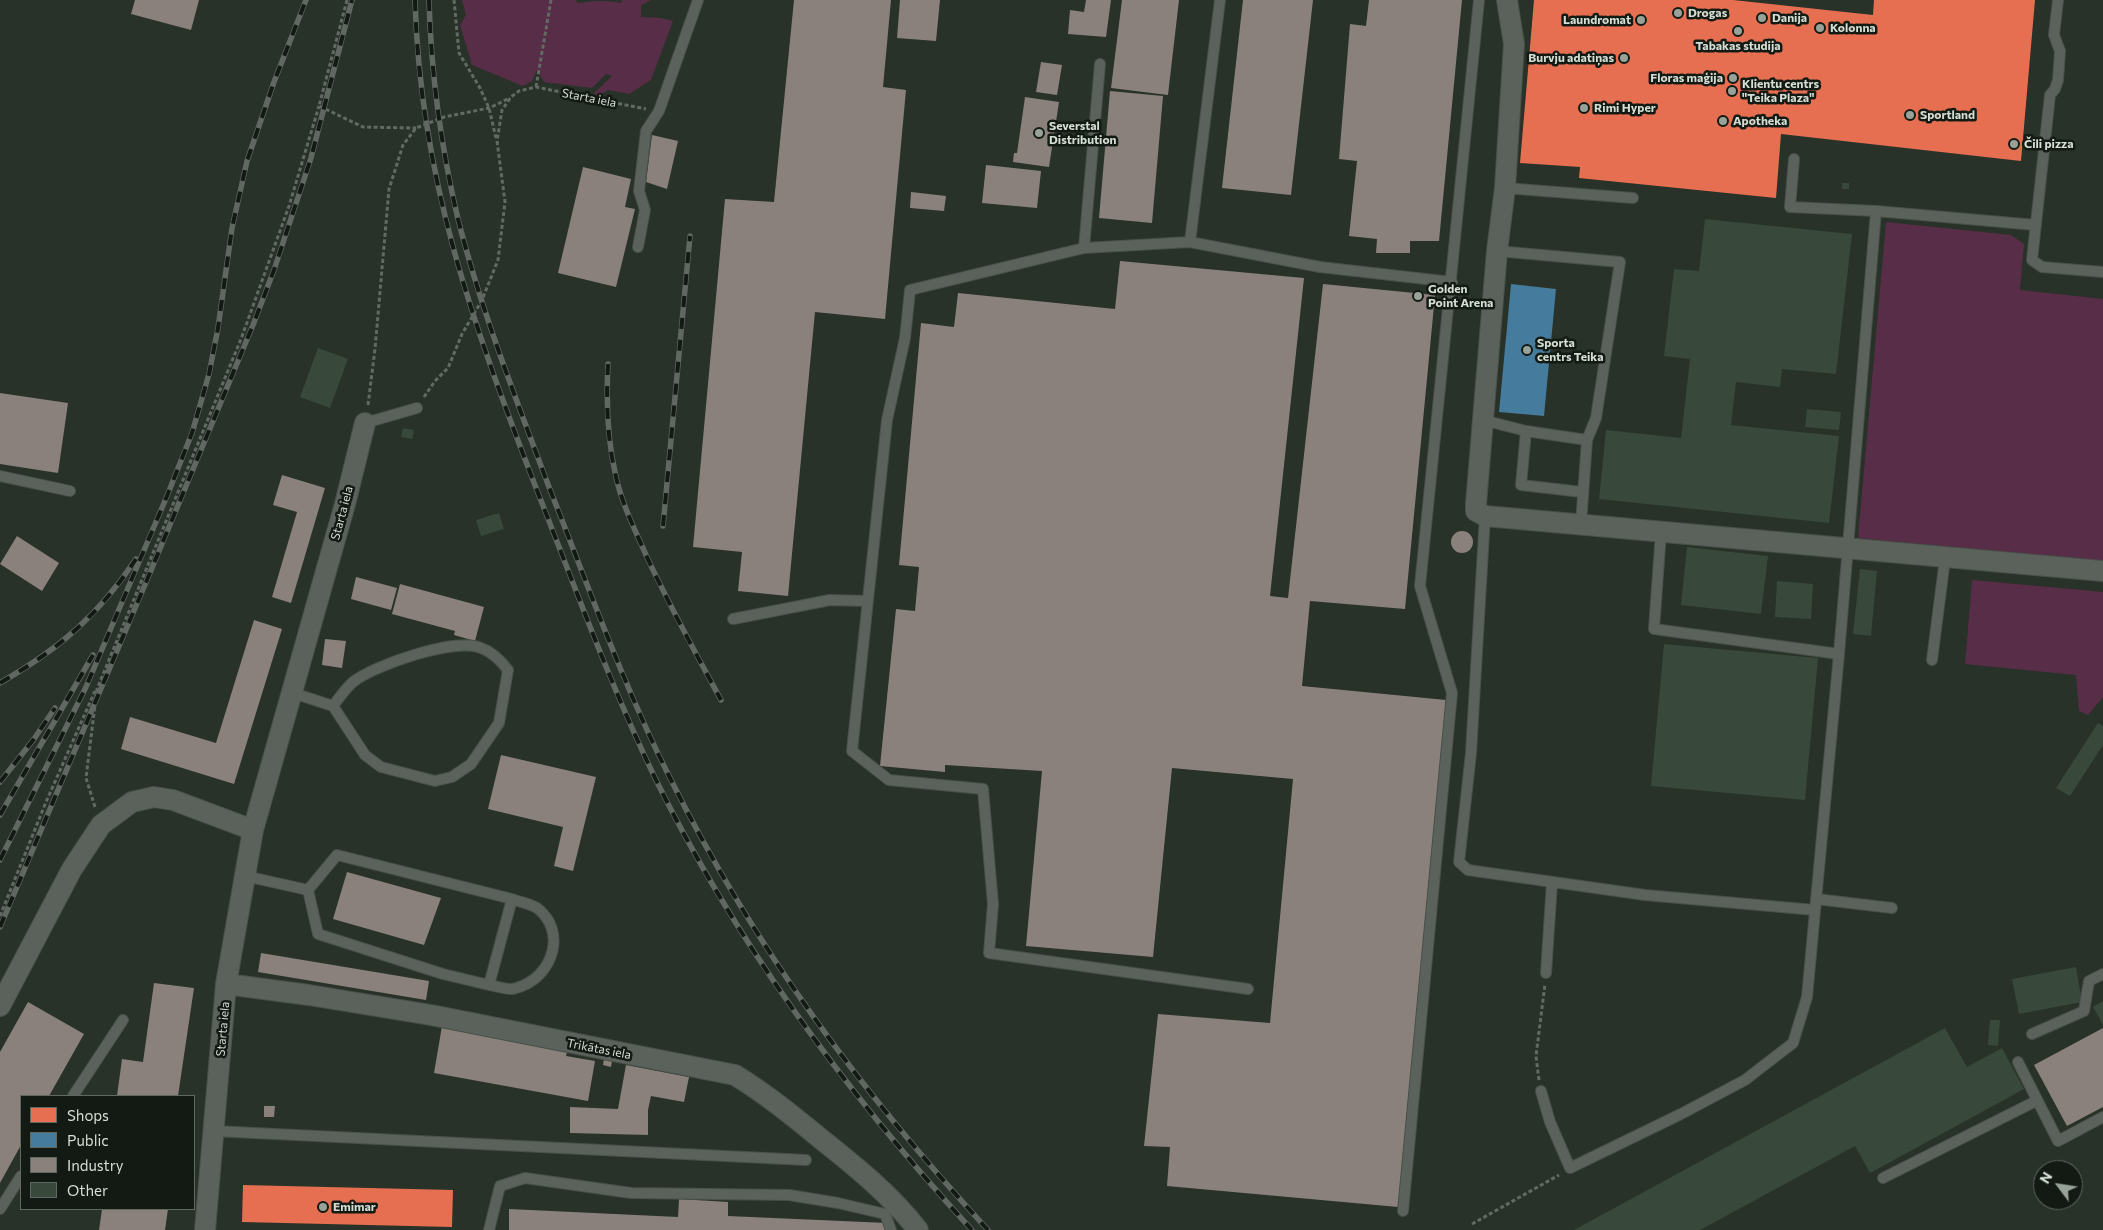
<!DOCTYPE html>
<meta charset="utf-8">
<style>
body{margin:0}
#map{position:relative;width:2103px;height:1230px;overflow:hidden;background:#283228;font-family:Commissioner,sans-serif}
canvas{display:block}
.legend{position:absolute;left:20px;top:1095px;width:175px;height:115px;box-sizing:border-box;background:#131a13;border:1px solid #606860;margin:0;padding:6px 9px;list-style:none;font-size:15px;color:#d4ded4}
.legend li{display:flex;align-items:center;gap:10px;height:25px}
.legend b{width:25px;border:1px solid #606860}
.north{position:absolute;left:2033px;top:1160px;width:50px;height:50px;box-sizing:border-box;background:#131a13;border:1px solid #606860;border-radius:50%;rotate:301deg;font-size:14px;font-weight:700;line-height:20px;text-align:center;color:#d4ded4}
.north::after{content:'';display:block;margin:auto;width:18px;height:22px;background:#98a298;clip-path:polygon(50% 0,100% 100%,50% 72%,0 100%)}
</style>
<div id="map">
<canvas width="2103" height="1230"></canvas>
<ul class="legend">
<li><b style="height:14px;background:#e76f51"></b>Shops</li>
<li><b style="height:14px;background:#457b9d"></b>Public</li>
<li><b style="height:14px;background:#8a817c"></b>Industry</li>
<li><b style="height:14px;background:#38483a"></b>Other</li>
</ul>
<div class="north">N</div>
</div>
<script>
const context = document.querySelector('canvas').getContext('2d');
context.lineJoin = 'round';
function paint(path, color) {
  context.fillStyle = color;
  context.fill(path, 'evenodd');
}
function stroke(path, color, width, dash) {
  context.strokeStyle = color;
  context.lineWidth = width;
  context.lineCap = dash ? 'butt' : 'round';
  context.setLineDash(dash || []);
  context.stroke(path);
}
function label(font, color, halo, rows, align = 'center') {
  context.font = font + ' Commissioner,sans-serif';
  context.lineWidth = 5;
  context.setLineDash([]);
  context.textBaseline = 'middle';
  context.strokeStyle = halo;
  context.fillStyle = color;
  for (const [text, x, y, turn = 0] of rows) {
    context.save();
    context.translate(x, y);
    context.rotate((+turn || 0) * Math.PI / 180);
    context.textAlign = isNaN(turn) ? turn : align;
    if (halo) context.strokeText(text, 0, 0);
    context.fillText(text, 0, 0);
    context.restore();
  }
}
const green = new Path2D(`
 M 462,0 L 576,0 L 578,3 C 592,1 605,0 621,3 L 622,0 L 651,0 L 641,5 L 641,17 L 661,18 L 673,21 L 651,80 L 629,94 L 608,90 L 600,95 L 593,94 L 612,76 L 606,74 L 592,88 L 544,82 L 537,70 L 532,81 L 523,86 L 472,65 L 460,25 L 466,15 Z
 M 1886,222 L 2011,235 L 2024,244 L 2020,290 L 2103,299 L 2103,561 L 1858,538 Z
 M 1972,580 L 2103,592 L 2103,697 L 2088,715 L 2079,711 L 2076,675 L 1965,664 Z`);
const shops = new Path2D(`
 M 1534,0 L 1733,0 L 1873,15 L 1874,0 L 2035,0 L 2021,161 L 1781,134 L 1776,198 L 1579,178 L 1580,167 L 1520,163 Z
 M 243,1185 L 453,1190 L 452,1227 L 242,1222 Z`);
const public = new Path2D(`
 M 1511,284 L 1556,289 L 1544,416 L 1499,412 Z`);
const industry = new Path2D(`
 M 135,0 L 199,0 L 191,30 L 131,14 Z
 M 794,0 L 891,0 L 883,87 L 906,90 L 885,319 L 815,312 L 788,596 L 738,591 L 742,552 L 693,547 L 725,199 L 774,202 Z
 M 900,0 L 940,0 L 936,41 L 897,38 Z
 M 1086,0 L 1111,0 L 1106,37 L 1068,34 L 1070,10 L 1084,12 Z
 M 1122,0 L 1179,0 L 1168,95 L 1111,88 Z
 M 1243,0 L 1313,0 L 1291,195 L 1222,188 Z
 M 1369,0 L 1462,0 L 1439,241 L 1410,241 L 1410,253 L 1376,253 L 1377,239 L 1349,236 L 1357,161 L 1339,159 L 1350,24 L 1366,26 Z
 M 1041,62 L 1062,65 L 1057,95 L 1036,92 Z
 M 1110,91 L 1163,96 L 1152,223 L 1099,218 Z
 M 1025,97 L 1059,102 L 1049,167 L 1013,162 L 1014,153 L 1017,153 Z
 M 652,135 L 678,141 L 667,189 L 646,182 Z
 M 986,165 L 1041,171 L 1037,208 L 982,203 Z
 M 583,167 L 631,179 L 625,207 L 635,209 L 616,287 L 558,273 Z
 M 911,192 L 946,196 L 944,211 L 910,208 Z
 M 1120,261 L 1304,278 L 1270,596 L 1288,598 L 1323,284 L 1435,295 L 1405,609 L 1310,601 L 1302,686 L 1446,700 L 1398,1207 L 1167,1186 L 1170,1147 L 1144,1146 L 1158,1014 L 1270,1023 L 1293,779 L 1172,768 L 1153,957 L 1026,946 L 1042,771 L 945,765 L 945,772 L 880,766 L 896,609 L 915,611 L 919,567 L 899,565 L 921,323 L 954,327 L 958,293 L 1115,309 Z
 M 0,393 L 68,403 L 58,473 L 0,464 Z
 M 282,475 L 325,488 L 291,603 L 272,597 L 297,512 L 273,505 Z
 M1451 542a11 11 0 1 1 22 0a11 11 0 1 1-22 0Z
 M 17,536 L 59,563 L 42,591 L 0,564 Z
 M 356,577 L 397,588 L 391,610 L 351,599 Z
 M 400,584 L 484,607 L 475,641 L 454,635 L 455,631 L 392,614 Z
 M 254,620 L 282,629 L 234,784 L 121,749 L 130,717 L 216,743 Z
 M 325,639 L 346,641 L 342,668 L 322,665 Z
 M 501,755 L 596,777 L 573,871 L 554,866 L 563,827 L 488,809 Z
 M 347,872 L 441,898 L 424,945 L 333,919 Z
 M 261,953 L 429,981 L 426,1000 L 258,972 Z
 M 154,983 L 194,988 L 178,1096 L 117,1096 L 122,1059 L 143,1062 Z
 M 28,1002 L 84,1034 L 49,1096 L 21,1096 L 21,1145 L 0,1183 L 0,1052 Z
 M 442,1026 L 568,1048 L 566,1056 L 595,1061 L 588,1101 L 434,1073 Z
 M 2103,1028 L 2103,1107 L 2067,1126 L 2034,1065 Z
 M 604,1059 L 612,1061 L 611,1067 L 603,1065 Z
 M 626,1065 L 689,1077 L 684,1102 L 651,1096 L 648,1110 L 648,1135 L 570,1133 L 570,1107 L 618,1109 Z
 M 264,1106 L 275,1106 L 274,1117 L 264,1117 Z
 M 679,1199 L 728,1202 L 728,1216 L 887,1223 L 886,1230 L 509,1230 L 509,1209 L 678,1217 Z
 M 102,1209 L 168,1209 L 165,1230 L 99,1230 Z`);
const building = new Path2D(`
 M 1842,183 L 1849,183 L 1849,189 L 1842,189 Z
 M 1705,219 L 1852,234 L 1836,374 L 1782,369 L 1780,387 L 1736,382 L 1731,425 L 1839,436 L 1829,523 L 1599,499 L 1606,430 L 1681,438 L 1690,359 L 1664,356 L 1674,269 L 1699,271 Z
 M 318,348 L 348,359 L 330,408 L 300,397 Z
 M 1807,409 L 1841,412 L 1839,430 L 1805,427 Z
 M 403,428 L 414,430 L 412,439 L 401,437 Z
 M 499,513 L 504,529 L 481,536 L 476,520 Z
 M 1687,547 L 1768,556 L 1761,614 L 1681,605 Z
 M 1860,569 L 1877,571 L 1871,636 L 1853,634 Z
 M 1777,581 L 1813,584 L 1811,619 L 1775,617 Z
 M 1664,644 L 1818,658 L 1805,800 L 1651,786 Z
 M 2098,723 L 2103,726 L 2103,745 L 2070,796 L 2056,788 Z
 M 2076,967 L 2082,1002 L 2019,1014 L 2012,979 Z
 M 2103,1001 L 2103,1025 L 2093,1007 Z
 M 1990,1020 L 2000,1020 L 1998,1046 L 1988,1045 Z
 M 1945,1028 L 1967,1067 L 2002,1048 L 2024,1089 L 1870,1173 L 1855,1146 L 1700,1230 L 1574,1230 Z`);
const path = new Path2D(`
 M 347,0 L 319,106 L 363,127 L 416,128
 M 454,0 L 459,53 L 480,88 L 489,108 L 496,138
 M 536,87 L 551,0
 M 424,397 L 435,381 L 448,368 L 462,334 L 482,300 L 498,260 L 505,202 L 497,141 L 502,110 L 511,97 L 519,91 L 536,87 L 646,109
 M 368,405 L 375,349 L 389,189 L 403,145 L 416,128 L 444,117 L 489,108 L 510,98
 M 95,807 L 86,778 L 97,689 L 241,339 L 289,206 L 319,106
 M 0,916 L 46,802 L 95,691
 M 1539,1080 L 1536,1056 L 1545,984
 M 1472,1224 L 1559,1175`);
const service = new Path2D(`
 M 2058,0 L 2054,35 L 2060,51 L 2058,80 L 2055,89 L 2050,95 L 2032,260 L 2042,267 L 2103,272
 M 1794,159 L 1790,207 L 1876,211
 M 1505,188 L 1633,198
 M 1190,242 L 1220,0
 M 638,247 L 645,210 L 639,191 L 646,131 L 659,111 L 698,0
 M 1084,248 L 1100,64
 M 1497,251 L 1620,262 L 1596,418 L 1587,440 L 1581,524
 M 1483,420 L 1526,431 L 1587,440
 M 365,423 L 417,408
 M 1526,431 L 1521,485 L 1582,492
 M 0,476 L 70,491
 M 1485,516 L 1471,753 L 1459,862 L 1468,870 L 1645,895 L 1815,910
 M 1661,532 L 1654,629 L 1839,654
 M 733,619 L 830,600 L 867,601
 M 1932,660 L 1945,559
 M 293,693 L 333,706 L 365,755 L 381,767 L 435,781 L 452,777 L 471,764 L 499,723 L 508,670 C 501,661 493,652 481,648 C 456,637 374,665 353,682 C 346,688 339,698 333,706
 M 245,876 L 308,890 L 318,934 L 443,974 L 489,985 L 512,899 L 337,855 L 308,890
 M 1816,899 L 1892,908
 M 1546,973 L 1552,883
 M 489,985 C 496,986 504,989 511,989 C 515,989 519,987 522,986 C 553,974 567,931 537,908 C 531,904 520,902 512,899
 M 1248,989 L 989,953 L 993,904 L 983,789 L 889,780 L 852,751 L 887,420 L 905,338 L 910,290 L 1084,248 L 1190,242 L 1320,267 L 1452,282
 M 2032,1034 L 2084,1011 L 2089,981 L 2103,974
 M 2018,1062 L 2058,1141 L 2103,1117
 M 1541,1091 L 1550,1122 L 1570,1168 L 1681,1114 L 1745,1080 L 1793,1043 L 1807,997 L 1839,654 L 1876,211 L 2036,225
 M 73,1096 L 123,1020
 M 214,1131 L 806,1160
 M 1883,1178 L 2036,1101
 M 0,1209 L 21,1176
 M 1403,1211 L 1452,693 L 1420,586 L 1479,0
 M 489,1230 L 500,1186 L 525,1178 L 631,1193 L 789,1195 L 838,1203 L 885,1214 L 891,1230`);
const minor = new Path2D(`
 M 1507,0 L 1514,44 L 1505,188 L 1497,251 L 1476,504 L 1476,511 L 1485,516 L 2103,571
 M 226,984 L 309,995 L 431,1015 L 735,1075 C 766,1094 793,1116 821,1139 C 855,1166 891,1195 918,1230
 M 0,1006 L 72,869 L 101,825 L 132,802 L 154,797 L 173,800 L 253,830
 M 205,1230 L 226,984 L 253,830 L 345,504 L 365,423`);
const rail = new Path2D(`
 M 415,0 C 420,180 474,327 538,493 C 576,589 611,687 656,780 C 738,946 847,1094 972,1230
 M 429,0 C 431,74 441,147 458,219 C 481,310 516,399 549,487 C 588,585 623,685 671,780 C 756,950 860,1091 988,1230
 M 608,364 C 606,402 607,439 616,477 C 622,504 635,530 646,555 C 669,605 695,652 721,700
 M 663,526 L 690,236
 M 0,683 C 59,649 98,616 136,559
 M 0,782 L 34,739 L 55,708
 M 0,815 L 93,655
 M 0,860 L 86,687 L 167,496 L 192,433 L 209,374 L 218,328 L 232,228 L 247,161 L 274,82 L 306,0
 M 0,927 L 147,580 L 253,325 L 274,270 L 311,158 L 352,0`);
const markers = [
 [1678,13,5,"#98a298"],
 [1762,18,5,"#98a298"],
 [1641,20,5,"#98a298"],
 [1820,28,5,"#98a298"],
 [1738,31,5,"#98a298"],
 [1624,58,5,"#98a298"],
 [1733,78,5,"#98a298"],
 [1732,91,5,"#98a298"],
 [1584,108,5,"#98a298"],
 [1910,115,5,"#98a298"],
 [1723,121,5,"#98a298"],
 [1039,133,5,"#98a298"],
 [2014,144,5,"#98a298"],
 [1418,296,5,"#98a298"],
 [1527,350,5,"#98a298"],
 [323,1207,5,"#98a298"]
];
const poiNames = [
 ["Drogas",1688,13],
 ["Danija",1772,18],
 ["Laundromat",1631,20,"right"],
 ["Kolonna",1830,28],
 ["Tabakas studija",1738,46,"center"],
 ["Burvju adatiņas",1614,58,"right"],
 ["Floras maģija",1723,78,"right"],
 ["Klientu centrs",1742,84],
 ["\"Teika Plaza\"",1742,98],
 ["Rimi Hyper",1594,108],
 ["Sportland",1920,115],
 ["Apotheka",1733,121],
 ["Severstal",1049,126],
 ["Distribution",1049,140],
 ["Čili pizza",2024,144],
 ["Golden",1428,289],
 ["Point Arena",1428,303],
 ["Sporta",1537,343],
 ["centrs Teika",1537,357],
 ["Emimar",333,1207]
];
const streetNames = [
 ["Starta iela",589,98,11],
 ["Starta iela",342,513,-75],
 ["Starta iela",223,1029,-85],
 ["Trikātas iela",599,1049,11]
];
paint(green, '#582d48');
paint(shops, '#e76f51');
paint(public, '#457b9d');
paint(industry, '#8a817c');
paint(building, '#38483a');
stroke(service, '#485048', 12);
stroke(minor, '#485048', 22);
stroke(path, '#636963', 3, [4, 2.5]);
stroke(service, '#5b625b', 10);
stroke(minor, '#5b625b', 20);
stroke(rail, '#616761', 5.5);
stroke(rail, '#131a13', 4, [11]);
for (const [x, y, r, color] of markers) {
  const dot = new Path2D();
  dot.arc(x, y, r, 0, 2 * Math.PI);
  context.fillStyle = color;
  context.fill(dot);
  stroke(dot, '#131a13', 2);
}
label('bold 12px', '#d4ded4', '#131a13', poiNames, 'left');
label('12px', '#d4ded4', '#131a13', streetNames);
</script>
